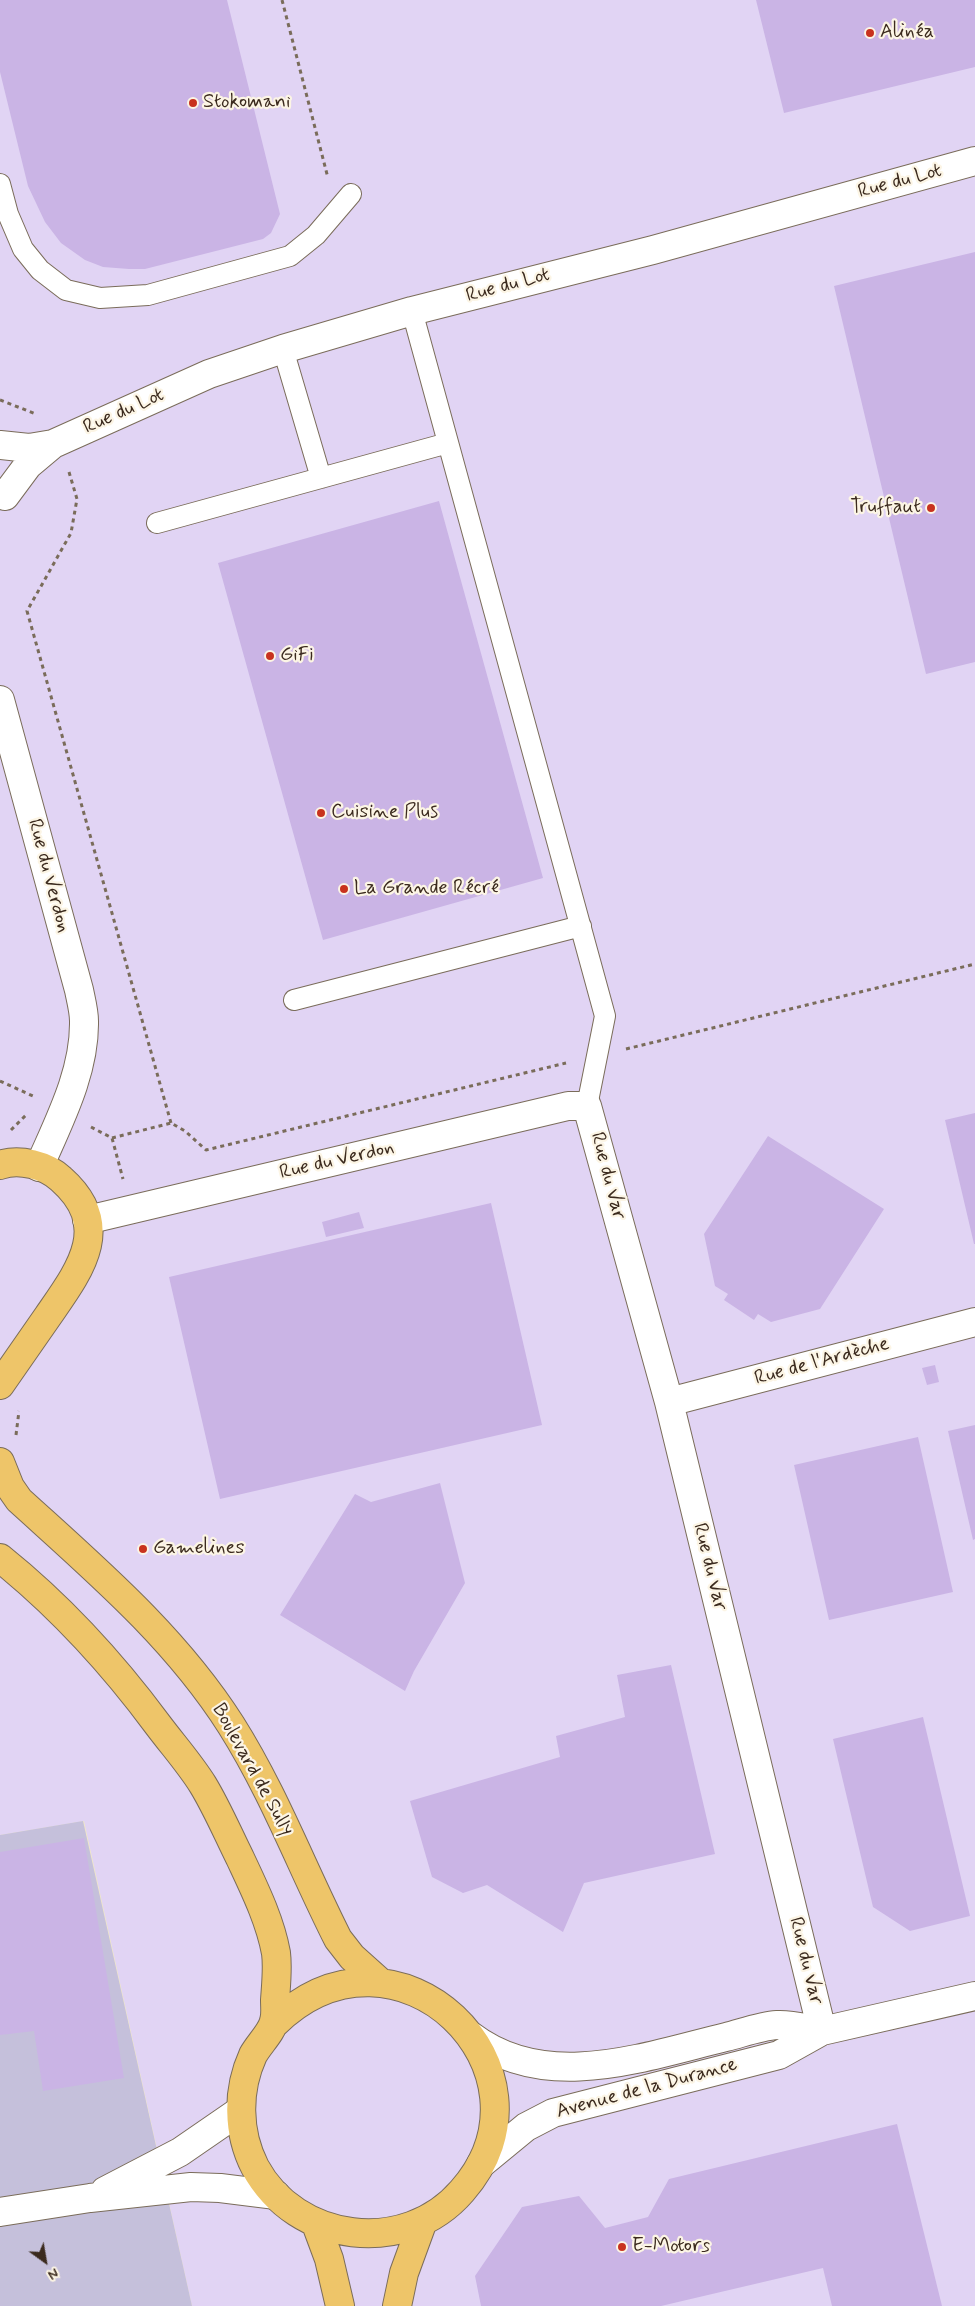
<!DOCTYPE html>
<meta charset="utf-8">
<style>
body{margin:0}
#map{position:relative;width:975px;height:2306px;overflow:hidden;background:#efe7c9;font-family:Mynerve,sans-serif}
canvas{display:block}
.north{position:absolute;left:20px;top:2236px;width:50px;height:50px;-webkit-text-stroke:4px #fcf5e5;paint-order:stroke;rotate:148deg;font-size:14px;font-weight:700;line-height:20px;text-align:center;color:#3b2a1e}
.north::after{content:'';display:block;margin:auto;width:18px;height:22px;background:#3b2a1e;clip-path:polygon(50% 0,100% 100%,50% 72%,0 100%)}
</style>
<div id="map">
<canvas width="975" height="2306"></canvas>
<div class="north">N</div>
</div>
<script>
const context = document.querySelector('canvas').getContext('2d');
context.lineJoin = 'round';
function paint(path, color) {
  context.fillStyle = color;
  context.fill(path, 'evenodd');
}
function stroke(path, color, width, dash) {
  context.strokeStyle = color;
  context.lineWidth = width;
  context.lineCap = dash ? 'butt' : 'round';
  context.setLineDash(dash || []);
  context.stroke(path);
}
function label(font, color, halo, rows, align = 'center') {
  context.font = font + ' Mynerve,sans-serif';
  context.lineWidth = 4.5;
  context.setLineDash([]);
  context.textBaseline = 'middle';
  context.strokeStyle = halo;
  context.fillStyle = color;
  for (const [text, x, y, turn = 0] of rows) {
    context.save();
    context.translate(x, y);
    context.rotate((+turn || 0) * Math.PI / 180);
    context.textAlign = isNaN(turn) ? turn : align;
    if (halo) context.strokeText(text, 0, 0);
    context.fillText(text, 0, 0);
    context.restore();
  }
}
const built = new Path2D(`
 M 0,0 L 975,0 L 975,2306 L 192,2306 L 84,1821 L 0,1835 Z`);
const industrial = new Path2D(`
 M 83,1821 L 192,2306 L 0,2306 L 0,1835 Z`);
const building = new Path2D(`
 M 0,0 L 227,0 L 280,214 L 271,233 L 263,239 L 145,269 L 129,269 L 103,267 L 85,260 L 61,243 L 45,222 L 28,186 L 0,72 Z
 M 756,0 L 975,0 L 975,67 L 784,113 Z
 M 975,252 L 975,662 L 926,674 L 834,286 Z
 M 439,501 L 543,878 L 323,940 L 218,563 Z
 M 975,1113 L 975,1244 L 974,1244 L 945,1120 Z
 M 768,1136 L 884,1209 L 820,1309 L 771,1322 L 758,1314 L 754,1320 L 724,1300 L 728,1294 L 715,1286 L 704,1234 Z
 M 491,1203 L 542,1425 L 220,1499 L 169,1277 Z
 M 359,1212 L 364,1228 L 326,1237 L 322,1222 Z
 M 935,1365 L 939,1382 L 927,1385 L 922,1368 Z
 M 975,1425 L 975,1539 L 973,1540 L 948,1431 Z
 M 918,1437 L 953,1592 L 829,1620 L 794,1465 Z
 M 440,1483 L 465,1583 L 414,1671 L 405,1691 L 280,1615 L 355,1494 L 371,1502 Z
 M 671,1665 L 715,1854 L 584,1883 L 563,1932 L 487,1885 L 463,1893 L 432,1877 L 410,1801 L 560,1757 L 556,1736 L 625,1717 L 617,1675 Z
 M 923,1717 L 970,1916 L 910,1931 L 873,1907 L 833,1739 Z
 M 84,1838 L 124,2078 L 43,2091 L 34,2031 L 0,2035 L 0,1852 Z
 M 897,2124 L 942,2306 L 832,2306 L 823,2268 L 661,2306 L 481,2306 L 475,2276 L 522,2207 L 579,2196 L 605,2228 L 648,2217 L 669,2179 Z`);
const path = new Path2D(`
 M 282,0 L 328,178
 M 0,400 L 36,414
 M 69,472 L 77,499 L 71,533 L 27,611 L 171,1123
 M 626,1049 L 975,964
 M 0,1081 L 35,1097
 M 91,1127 L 112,1138 L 123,1179
 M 11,1130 L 26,1115
 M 112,1138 L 171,1123 L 185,1131 L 206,1150 L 566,1063
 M 16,1435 L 19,1411`);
const lane = new Path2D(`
 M 0,184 L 8,214 L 23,249 L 40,270 L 66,290 L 100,298 L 148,295 L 290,256 L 316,235 L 351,194
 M 412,311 L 605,1016 L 587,1106
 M 283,349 L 321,478
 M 157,523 L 448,443
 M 294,1000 L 581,926`);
const street = new Path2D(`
 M 0,445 L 29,448 L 53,444
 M 5,496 L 28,465 L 53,444 L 209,374 L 283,349 L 412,311 L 653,250 L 975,161
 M 0,700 L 79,990 C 81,1000 84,1011 84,1021 C 85,1072 59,1121 39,1167
 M 87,1220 L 568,1106 L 587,1106 L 669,1402 L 822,2031
 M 669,1402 L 975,1322
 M 471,2036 C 546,2093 643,2057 726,2037 C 742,2033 761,2026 777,2025 C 792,2024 808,2029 822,2031
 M 481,2164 L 526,2127 L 553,2113 L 779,2055 L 822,2031 L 975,1996
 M 105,2191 L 180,2152 L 241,2110
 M 0,2212 L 90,2198 L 191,2187 L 220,2188 L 276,2195`);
const primary = new Path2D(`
 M 0,1165 C 19,1158 46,1165 61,1179 C 114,1226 80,1270 48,1316 C 32,1339 16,1362 0,1385
 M 0,1462 L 10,1487 L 19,1500 C 96,1570 175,1637 231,1725 C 274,1793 302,1868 338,1939 L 352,1957 L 381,1983
 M 0,1558 C 61,1607 112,1663 158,1725 C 173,1745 190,1764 203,1785 C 217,1808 228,1834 240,1858 C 254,1888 270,1920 276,1953 C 278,1968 276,1985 275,2000 C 275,2007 276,2015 274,2021 C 272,2032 259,2044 253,2055 C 237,2090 237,2132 255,2167 C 296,2243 405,2257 462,2191 C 567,2072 397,1903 274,2024
 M 316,2224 L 329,2259 L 340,2306
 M 397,2306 L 404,2273 L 423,2221`);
const markers = [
 [870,33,5,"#c8321e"],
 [193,103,5,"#c8321e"],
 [931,508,5,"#c8321e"],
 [270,656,5,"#c8321e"],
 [321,813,5,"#c8321e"],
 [344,889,5,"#c8321e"],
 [143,1549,5,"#c8321e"],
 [622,2247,5,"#c8321e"]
];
const poiNames = [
 ["Alinéa",880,33],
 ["Stokomani",203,103],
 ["Truffaut",921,508,"right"],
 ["GiFi",280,656],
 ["Cuisine Plus",331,813],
 ["La Grande Récré",354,889],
 ["Gamelines",153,1549],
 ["E-Motors",632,2247]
];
const streetNames = [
 ["Rue du Lot",900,182,-15],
 ["Rue du Lot",508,286,-15],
 ["Rue du Lot",124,412,-24],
 ["Rue du Verdon",48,876,75],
 ["Rue du Verdon",337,1161,-13],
 ["Rue du Var",607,1176,75],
 ["Rue de l'Ardèche",822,1362,-15],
 ["Rue du Var",709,1567,76],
 ["Boulevard de Sully",252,1770,61],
 ["Rue du Var",805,1961,76],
 ["Avenue de la Durance",647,2089,-15]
];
paint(built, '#e1d4f4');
paint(industrial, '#c5c0db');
paint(building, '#cab4e5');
stroke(lane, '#7a6c5a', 22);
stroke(street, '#7a6c5a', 30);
stroke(primary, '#7a6c5a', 30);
stroke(path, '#7a6c5a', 3, [4, 4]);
stroke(lane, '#fff', 20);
stroke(street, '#fff', 28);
stroke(primary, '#eec569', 28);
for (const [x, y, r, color] of markers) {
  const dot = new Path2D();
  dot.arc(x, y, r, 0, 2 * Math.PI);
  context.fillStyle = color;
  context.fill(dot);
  stroke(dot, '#fcf5e5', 2);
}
label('20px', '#3b2a1e', '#fcf5e5', poiNames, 'left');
label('20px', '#3b2a1e', '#fcf5e5', streetNames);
</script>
